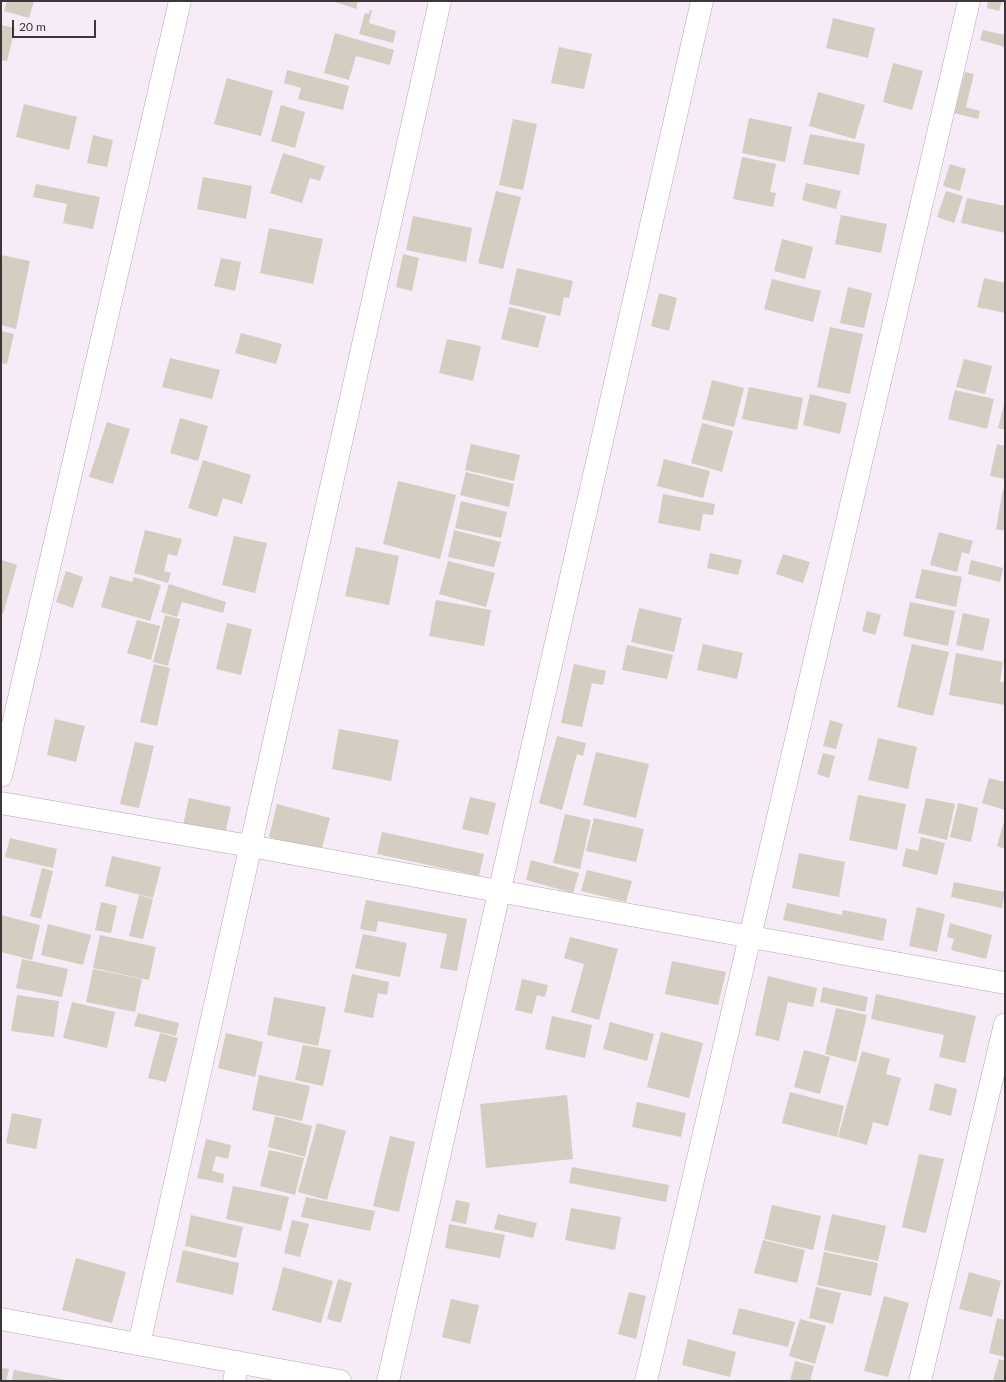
<!DOCTYPE html>
<style>
body{margin:0}
#map{position:relative;width:1006px;height:1382px;overflow:hidden;background:#f6ebf6;font-family:Lato,sans-serif}
canvas{display:block}
.frame{position:absolute;inset:0;border:2px solid #3b363a;pointer-events:none}
.scale{position:absolute;left:12px;top:20px;width:84px;height:18px;box-sizing:border-box;border:2px solid #3b363a;border-top:0;padding-left:5px;font-size:12px;line-height:14px;white-space:nowrap;color:#3b363a;-webkit-text-stroke:3px #f6ebf6;paint-order:stroke}
</style>
<div id="map">
<canvas width="1006" height="1382"></canvas>
<div class="frame"></div>
<div class="scale">20 m</div>
</div>
<script>
const context = document.querySelector('canvas').getContext('2d');
context.lineJoin = 'round';
function paint(path, color) {
  context.fillStyle = color;
  context.fill(path, 'evenodd');
}
function stroke(path, color, width, dash) {
  context.strokeStyle = color;
  context.lineWidth = width;
  context.lineCap = dash ? 'butt' : 'round';
  context.setLineDash(dash || []);
  context.stroke(path);
}
const building = new Path2D(`
 M 7,1 L 34,1 L 29,18 L 4,11 Z
 M 332,1 L 358,1 L 356,9 Z
 M 988,1 L 1002,1 L 999,11 L 987,8 Z
 M 370,10 L 372,10 L 369,23 L 396,31 L 393,43 L 359,34 L 365,13 L 369,14 Z
 M 833,18 L 875,28 L 868,58 L 826,48 Z
 M 1,25 L 15,28 L 7,61 L 1,60 Z
 M 983,30 L 1005,35 L 1005,47 L 980,40 Z
 M 335,33 L 394,50 L 390,65 L 356,56 L 349,80 L 324,73 Z
 M 559,47 L 592,54 L 584,89 L 551,83 Z
 M 893,63 L 923,71 L 912,110 L 883,102 Z
 M 287,70 L 349,86 L 343,110 L 298,99 L 301,88 L 284,83 Z
 M 965,72 L 974,74 L 966,107 L 980,111 L 978,119 L 954,113 Z
 M 227,78 L 273,91 L 261,136 L 214,124 Z
 M 818,92 L 865,105 L 855,139 L 809,126 Z
 M 24,104 L 77,117 L 69,150 L 16,137 Z
 M 281,105 L 305,112 L 295,148 L 271,141 Z
 M 749,118 L 792,127 L 785,162 L 742,153 Z
 M 513,119 L 537,124 L 523,190 L 499,185 Z
 M 810,134 L 865,144 L 859,175 L 803,164 Z
 M 93,135 L 113,140 L 107,167 L 87,163 Z
 M 283,153 L 325,166 L 320,181 L 310,178 L 302,203 L 270,193 Z
 M 742,157 L 776,164 L 770,192 L 776,193 L 773,207 L 733,199 Z
 M 950,164 L 966,169 L 960,191 L 943,186 Z
 M 203,177 L 252,186 L 246,219 L 197,209 Z
 M 806,183 L 841,191 L 836,209 L 802,200 Z
 M 36,184 L 100,197 L 93,229 L 63,223 L 67,204 L 33,197 Z
 M 496,191 L 521,197 L 503,269 L 478,263 Z
 M 946,191 L 963,196 L 954,223 L 937,217 Z
 M 967,198 L 1005,206 L 1005,233 L 961,223 Z
 M 841,215 L 887,224 L 881,253 L 835,244 Z
 M 413,216 L 472,228 L 466,262 L 406,250 Z
 M 269,228 L 323,239 L 313,284 L 260,273 Z
 M 782,239 L 813,247 L 805,279 L 774,271 Z
 M 403,254 L 419,258 L 412,291 L 396,287 Z
 M 1,255 L 30,261 L 16,329 L 1,325 Z
 M 221,258 L 241,262 L 235,291 L 214,286 Z
 M 517,268 L 573,281 L 569,298 L 564,297 L 560,316 L 509,304 Z
 M 984,278 L 1005,283 L 1005,313 L 977,307 Z
 M 772,279 L 821,291 L 813,322 L 764,309 Z
 M 848,287 L 872,293 L 864,328 L 840,323 Z
 M 659,293 L 677,298 L 669,331 L 651,326 Z
 M 509,307 L 546,316 L 538,348 L 501,339 Z
 M 830,327 L 863,334 L 850,394 L 817,387 Z
 M 1,331 L 14,334 L 7,364 L 1,363 Z
 M 241,333 L 282,344 L 276,364 L 235,353 Z
 M 447,339 L 481,346 L 473,381 L 439,373 Z
 M 170,358 L 220,370 L 212,399 L 162,387 Z
 M 964,359 L 992,366 L 985,394 L 956,387 Z
 M 712,380 L 744,388 L 734,427 L 702,419 Z
 M 749,387 L 803,398 L 797,430 L 742,419 Z
 M 955,390 L 994,399 L 987,429 L 948,419 Z
 M 810,394 L 847,403 L 840,434 L 803,425 Z
 M 1005,401 L 1005,430 L 998,428 Z
 M 180,418 L 208,426 L 198,461 L 170,453 Z
 M 107,422 L 130,429 L 113,484 L 89,477 Z
 M 702,423 L 733,431 L 722,472 L 691,463 Z
 M 471,444 L 520,455 L 514,481 L 465,470 Z
 M 997,444 L 1005,446 L 1005,479 L 990,476 Z
 M 664,459 L 710,471 L 703,498 L 657,486 Z
 M 203,460 L 251,475 L 242,504 L 223,498 L 217,517 L 188,508 Z
 M 466,472 L 514,484 L 509,507 L 460,495 Z
 M 398,481 L 456,495 L 440,559 L 383,544 Z
 M 1003,489 L 1005,490 L 1005,531 L 996,529 Z
 M 663,494 L 715,504 L 713,515 L 703,514 L 700,531 L 658,523 Z
 M 461,501 L 507,512 L 501,538 L 455,528 Z
 M 145,530 L 182,539 L 177,556 L 168,554 L 164,571 L 171,573 L 168,583 L 134,573 Z
 M 454,530 L 501,542 L 494,567 L 448,557 Z
 M 939,532 L 973,541 L 969,554 L 962,552 L 957,572 L 930,565 Z
 M 234,536 L 267,543 L 255,593 L 222,585 Z
 M 356,547 L 399,556 L 389,605 L 345,596 Z
 M 710,553 L 742,560 L 738,575 L 707,568 Z
 M 783,554 L 810,562 L 803,583 L 776,574 Z
 M 1,560 L 17,565 L 3,614 L 1,613 Z
 M 971,560 L 1003,568 L 1000,582 L 968,574 Z
 M 448,561 L 495,573 L 486,607 L 439,594 Z
 M 922,569 L 962,577 L 956,607 L 915,598 Z
 M 66,571 L 83,577 L 73,608 L 56,602 Z
 M 110,576 L 132,582 L 134,577 L 161,585 L 150,621 L 101,607 Z
 M 169,584 L 226,602 L 223,613 L 182,602 L 177,617 L 161,612 Z
 M 436,600 L 491,610 L 484,646 L 429,636 Z
 M 910,602 L 955,611 L 948,646 L 903,636 Z
 M 639,608 L 682,618 L 674,652 L 631,642 Z
 M 867,611 L 881,615 L 875,635 L 862,631 Z
 M 963,613 L 990,619 L 983,651 L 956,645 Z
 M 165,615 L 180,619 L 168,666 L 153,662 Z
 M 137,620 L 160,626 L 151,660 L 127,653 Z
 M 227,623 L 252,629 L 241,675 L 216,669 Z
 M 703,644 L 743,653 L 737,679 L 697,670 Z
 M 912,644 L 949,652 L 933,716 L 897,707 Z
 M 627,645 L 673,655 L 667,679 L 622,670 Z
 M 956,653 L 1003,662 L 1000,682 L 1005,682 L 1005,705 L 949,695 Z
 M 154,664 L 170,668 L 157,726 L 140,722 Z
 M 574,664 L 606,671 L 603,685 L 592,683 L 582,727 L 561,723 Z
 M 55,719 L 85,726 L 76,762 L 47,755 Z
 M 830,720 L 843,724 L 836,749 L 823,746 Z
 M 339,729 L 399,740 L 391,781 L 332,769 Z
 M 557,736 L 586,743 L 583,756 L 577,754 L 562,810 L 539,803 Z
 M 878,738 L 917,747 L 908,789 L 868,780 Z
 M 135,742 L 154,746 L 139,808 L 120,804 Z
 M 596,752 L 649,764 L 636,818 L 583,805 Z
 M 823,753 L 835,756 L 829,778 L 817,774 Z
 M 989,778 L 1005,782 L 1005,810 L 982,803 Z
 M 858,795 L 906,804 L 897,850 L 849,840 Z
 M 470,797 L 496,803 L 488,835 L 462,829 Z
 M 189,798 L 231,807 L 225,834 L 183,825 Z
 M 926,798 L 955,804 L 947,840 L 918,833 Z
 M 958,803 L 978,808 L 971,842 L 950,837 Z
 M 277,804 L 330,818 L 321,851 L 269,837 Z
 M 565,814 L 591,820 L 580,869 L 553,863 Z
 M 594,818 L 644,829 L 636,862 L 586,851 Z
 M 1005,818 L 1005,849 L 997,846 Z
 M 382,832 L 484,854 L 479,876 L 377,854 Z
 M 921,837 L 945,843 L 937,875 L 902,866 L 906,848 L 918,851 Z
 M 10,838 L 57,849 L 53,868 L 5,857 Z
 M 799,853 L 845,862 L 839,897 L 792,888 Z
 M 112,856 L 161,867 L 153,898 L 105,886 Z
 M 531,860 L 579,873 L 573,893 L 526,880 Z
 M 42,868 L 53,871 L 41,919 L 30,916 Z
 M 587,870 L 632,881 L 626,902 L 581,891 Z
 M 954,882 L 1005,892 L 1002,908 L 951,897 Z
 M 139,895 L 153,899 L 143,939 L 129,936 Z
 M 366,900 L 467,919 L 457,971 L 440,968 L 447,934 L 378,921 L 376,932 L 360,929 Z
 M 101,902 L 117,906 L 111,933 L 95,930 Z
 M 787,903 L 842,915 L 843,910 L 887,919 L 883,941 L 783,920 Z
 M 917,907 L 945,914 L 937,952 L 909,946 Z
 M 1,915 L 40,925 L 32,960 L 1,952 Z
 M 950,923 L 992,935 L 986,959 L 951,950 L 954,939 L 947,937 Z
 M 48,924 L 91,935 L 83,965 L 41,955 Z
 M 363,934 L 407,943 L 400,977 L 355,968 Z
 M 100,935 L 156,947 L 149,980 L 93,968 Z
 M 570,937 L 618,949 L 599,1020 L 571,1012 L 584,964 L 564,958 Z
 M 22,959 L 68,969 L 62,997 L 16,988 Z
 M 672,961 L 726,972 L 718,1005 L 665,994 Z
 M 93,969 L 142,979 L 135,1012 L 86,1002 Z
 M 352,974 L 389,982 L 387,995 L 378,993 L 373,1018 L 344,1012 Z
 M 768,976 L 817,988 L 813,1007 L 788,1002 L 779,1041 L 755,1035 Z
 M 522,979 L 548,985 L 545,997 L 537,995 L 532,1014 L 515,1010 Z
 M 823,987 L 868,997 L 865,1012 L 820,1002 Z
 M 876,994 L 976,1016 L 965,1063 L 939,1057 L 944,1035 L 871,1019 Z
 M 17,995 L 59,1001 L 54,1037 L 11,1031 Z
 M 274,997 L 326,1007 L 318,1046 L 267,1035 Z
 M 72,1002 L 115,1012 L 107,1048 L 63,1038 Z
 M 836,1008 L 867,1015 L 856,1062 L 825,1054 Z
 M 138,1013 L 179,1023 L 176,1036 L 134,1026 Z
 M 552,1016 L 592,1025 L 585,1058 L 545,1049 Z
 M 610,1022 L 654,1034 L 647,1061 L 603,1049 Z
 M 661,1032 L 703,1043 L 689,1098 L 647,1087 Z
 M 160,1033 L 178,1038 L 166,1082 L 148,1078 Z
 M 226,1033 L 263,1042 L 255,1077 L 218,1068 Z
 M 303,1045 L 331,1050 L 323,1086 L 295,1080 Z
 M 804,1050 L 830,1057 L 820,1094 L 794,1087 Z
 M 862,1051 L 890,1059 L 886,1074 L 901,1078 L 888,1126 L 873,1122 L 867,1145 L 838,1137 Z
 M 259,1075 L 310,1086 L 302,1121 L 252,1110 Z
 M 935,1083 L 957,1089 L 951,1116 L 929,1110 Z
 M 790,1092 L 844,1106 L 837,1137 L 782,1123 Z
 M 567,1095 L 573,1159 L 486,1168 L 480,1104 Z
 M 637,1102 L 686,1113 L 681,1137 L 632,1127 Z
 M 12,1113 L 42,1119 L 36,1149 L 6,1143 Z
 M 275,1116 L 312,1126 L 305,1157 L 268,1147 Z
 M 317,1123 L 346,1131 L 327,1200 L 298,1192 Z
 M 390,1136 L 415,1142 L 399,1212 L 373,1206 Z
 M 206,1139 L 231,1145 L 228,1159 L 216,1156 L 212,1171 L 224,1174 L 223,1183 L 197,1178 Z
 M 269,1150 L 304,1158 L 295,1195 L 260,1186 Z
 M 919,1154 L 944,1159 L 926,1233 L 902,1227 Z
 M 572,1167 L 669,1185 L 666,1202 L 569,1183 Z
 M 233,1186 L 289,1197 L 281,1231 L 226,1219 Z
 M 306,1197 L 375,1211 L 370,1231 L 301,1217 Z
 M 456,1200 L 470,1203 L 466,1224 L 451,1221 Z
 M 772,1205 L 821,1216 L 813,1250 L 764,1239 Z
 M 571,1208 L 621,1217 L 615,1250 L 565,1240 Z
 M 498,1214 L 537,1223 L 533,1238 L 494,1229 Z
 M 832,1214 L 886,1226 L 878,1261 L 824,1250 Z
 M 191,1215 L 243,1227 L 236,1258 L 185,1246 Z
 M 292,1220 L 309,1224 L 300,1257 L 284,1253 Z
 M 449,1224 L 505,1235 L 500,1258 L 445,1248 Z
 M 763,1240 L 805,1250 L 797,1283 L 754,1273 Z
 M 183,1250 L 239,1263 L 233,1295 L 176,1282 Z
 M 824,1252 L 878,1263 L 871,1296 L 817,1285 Z
 M 76,1258 L 126,1272 L 112,1323 L 62,1310 Z
 M 283,1267 L 333,1281 L 321,1323 L 272,1310 Z
 M 969,1272 L 1001,1281 L 992,1317 L 959,1309 Z
 M 338,1279 L 352,1283 L 341,1323 L 327,1319 Z
 M 816,1287 L 841,1293 L 833,1324 L 809,1318 Z
 M 629,1292 L 646,1296 L 636,1339 L 618,1334 Z
 M 884,1296 L 909,1303 L 888,1377 L 864,1371 Z
 M 451,1299 L 479,1305 L 470,1344 L 442,1337 Z
 M 739,1308 L 795,1322 L 788,1347 L 732,1334 Z
 M 997,1318 L 1005,1320 L 1005,1357 L 989,1353 Z
 M 800,1319 L 826,1326 L 815,1364 L 789,1356 Z
 M 688,1339 L 736,1352 L 730,1377 L 682,1365 Z
 M 999,1359 L 1005,1361 L 1005,1381 L 993,1381 Z
 M 795,1361 L 814,1366 L 810,1381 L 790,1381 Z
 M 1,1368 L 9,1369 L 6,1381 L 1,1381 Z
 M 14,1370 L 65,1380 L 65,1381 L 12,1381 Z`);
const street = new Path2D(`
 M 1,776 L 180,1
 M 1,803 L 250,846 L 1005,983
 M 1,1319 L 340,1381
 M 139,1344 L 440,1
 M 234,1381 L 238,1362
 M 388,1381 L 702,1
 M 646,1381 L 969,1
 M 920,1381 L 1005,1024`);
paint(building, '#d5cdc1');
stroke(street, '#b1a6b0', 23);
stroke(street, '#fff', 22);
</script>
